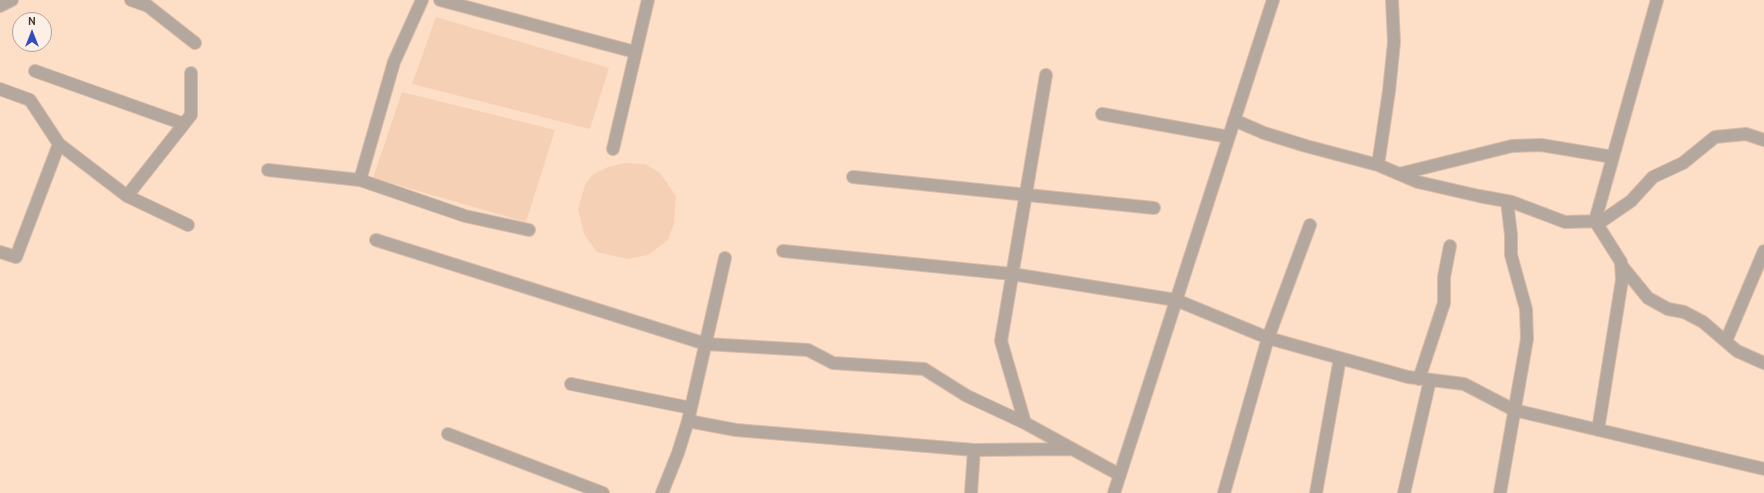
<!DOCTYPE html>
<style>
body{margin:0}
#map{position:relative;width:1764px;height:493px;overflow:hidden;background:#fddec7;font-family:Cabin,sans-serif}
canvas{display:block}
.north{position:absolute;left:12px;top:12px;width:40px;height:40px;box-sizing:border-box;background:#fcefe6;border:1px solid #b2a59c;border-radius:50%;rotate:0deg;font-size:11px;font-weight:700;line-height:16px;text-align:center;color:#42362d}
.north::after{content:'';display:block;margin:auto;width:14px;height:18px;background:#354bbd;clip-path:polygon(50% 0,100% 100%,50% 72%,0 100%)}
</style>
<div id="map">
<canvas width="1764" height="493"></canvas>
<div class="north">N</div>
</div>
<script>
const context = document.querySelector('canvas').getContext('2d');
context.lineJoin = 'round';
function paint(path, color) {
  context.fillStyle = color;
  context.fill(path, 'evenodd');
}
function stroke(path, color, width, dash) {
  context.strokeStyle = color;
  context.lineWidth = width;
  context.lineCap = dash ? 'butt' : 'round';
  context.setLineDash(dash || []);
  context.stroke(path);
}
const built = new Path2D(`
 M 436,17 L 609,68 L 590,129 L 412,84 Z
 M 402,92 L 555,130 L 526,222 L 373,178 Z
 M 625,163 L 645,164 L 660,173 L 676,196 L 674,223 L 668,240 L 648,255 L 628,259 L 597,252 L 584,234 L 578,209 L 585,185 L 592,175 L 608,167 Z`);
const minor = new Path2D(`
 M 131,0 L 148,6 L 195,43
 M 422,0 L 394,62 L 360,180 L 465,216 L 529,230
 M 440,0 L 635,52
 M 0,6 L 12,0
 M 35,71 L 184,124
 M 0,89 L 30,100 L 59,144 L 127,196 L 188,225
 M 1102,114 L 1229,137
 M 1234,120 L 1264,133 L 1306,146 L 1378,165 L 1418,182 L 1479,196 L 1512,202 L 1565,222 L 1602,221 L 1631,201 L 1653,177 L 1683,163 L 1715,137 L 1746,134 L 1764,140
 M 613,149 L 648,0
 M 1378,165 L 1389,91 L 1394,42 L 1392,0
 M 268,170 L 360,180
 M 1399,174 L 1512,146 L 1541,145 L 1613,157
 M 853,177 L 1154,208
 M 127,196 L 191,115 L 191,73
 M 376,240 L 706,344 L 808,350 L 833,363 L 924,369 L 967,396 L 1025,423 L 1120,475
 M 783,251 L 1012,274 L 1176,300 L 1268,338 L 1408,377 L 1464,384 L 1514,410 L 1764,469
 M 0,252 L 16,257 L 59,144
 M 1621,265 L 1648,298 L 1668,309 L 1684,312 L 1703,322 L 1737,351 L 1764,363
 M 1726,341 L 1764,251
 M 1419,379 L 1444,303 L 1444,277 L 1450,246
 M 571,384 L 691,408
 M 688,421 L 736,430 L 974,450 L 1071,449
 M 1025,423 L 1001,341 L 1046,75
 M 1598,430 L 1622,280 L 1621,262 L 1595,221 L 1657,0
 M 448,434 L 603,493
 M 662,493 L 678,453 L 688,421 L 725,258
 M 971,493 L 974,450
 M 1114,493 L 1273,0
 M 1224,493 L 1268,338 L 1310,225
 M 1316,493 L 1340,358
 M 1404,493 L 1430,380
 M 1500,493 L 1527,339 L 1526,309 L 1511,255 L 1511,235 L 1507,201`);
paint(built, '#f5d0b4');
stroke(minor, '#d8bca8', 14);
stroke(minor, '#b4a79d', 12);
</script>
